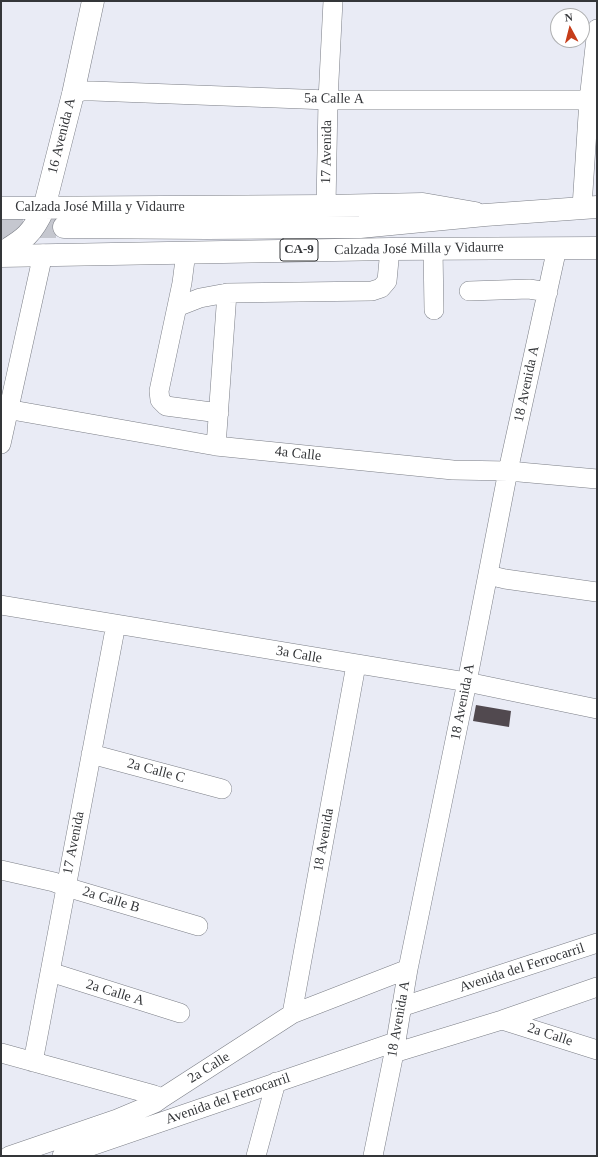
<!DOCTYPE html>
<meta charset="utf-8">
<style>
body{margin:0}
#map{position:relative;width:598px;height:1157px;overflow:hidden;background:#e9ebf5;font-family:Georgia,serif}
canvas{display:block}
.frame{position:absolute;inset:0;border:2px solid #343639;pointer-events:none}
.north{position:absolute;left:550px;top:8px;width:40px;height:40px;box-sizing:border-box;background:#fff;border:1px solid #aeafb0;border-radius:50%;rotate:353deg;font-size:11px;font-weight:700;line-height:16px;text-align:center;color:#343639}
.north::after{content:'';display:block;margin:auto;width:14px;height:18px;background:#c63d1a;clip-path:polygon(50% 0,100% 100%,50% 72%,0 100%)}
</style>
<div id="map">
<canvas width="598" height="1157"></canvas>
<div class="frame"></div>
<div class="north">N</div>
</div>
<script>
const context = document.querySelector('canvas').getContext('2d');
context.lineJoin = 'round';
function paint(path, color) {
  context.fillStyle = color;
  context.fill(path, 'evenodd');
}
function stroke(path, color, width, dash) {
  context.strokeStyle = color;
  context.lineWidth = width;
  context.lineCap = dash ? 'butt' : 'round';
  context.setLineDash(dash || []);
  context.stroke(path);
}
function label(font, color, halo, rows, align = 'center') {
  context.font = font + ' Georgia,serif';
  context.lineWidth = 4;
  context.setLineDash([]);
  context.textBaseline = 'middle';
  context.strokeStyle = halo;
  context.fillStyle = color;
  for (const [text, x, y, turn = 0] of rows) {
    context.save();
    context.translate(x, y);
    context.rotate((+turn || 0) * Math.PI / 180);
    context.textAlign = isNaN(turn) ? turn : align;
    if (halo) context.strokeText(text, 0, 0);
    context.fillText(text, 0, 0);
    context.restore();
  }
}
const building = new Path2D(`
 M 476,705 L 511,711 L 509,727 L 473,721 Z`);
const highwayTunnel = new Path2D(`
 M 1,227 L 64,227`);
const minor = new Path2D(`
 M 73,94 L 83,91 L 93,91 L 328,100 L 597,100
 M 326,206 L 328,100 L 333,1
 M 582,207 L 589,100 L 597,29
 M 433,249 L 434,310
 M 186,252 L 182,283 L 159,391 L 160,400 L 166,406 L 219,413
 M 469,291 L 529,289 L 548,292
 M 177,307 L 200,298 L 227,293 L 372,291 L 381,288 L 387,281 L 390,249
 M 1,408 L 216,446 L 453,470 L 508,471 L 597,479
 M 1,444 L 43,254
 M 216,446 L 227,293
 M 488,575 L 505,579 L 597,592
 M 1,605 L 467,682 L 597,709
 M 91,754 L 222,789
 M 1,870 L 54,882 L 66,887 L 198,926
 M 50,972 L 180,1013
 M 401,1007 L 597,943
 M 292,1014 L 356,665
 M 502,1020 L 597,1050
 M 1,1053 L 154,1095 L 162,1098 L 292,1014 L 408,969
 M 394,1053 L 502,1020 L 597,987
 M 33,1062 L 116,624
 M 9,1156 L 117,1119 L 155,1103 L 162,1098
 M 62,1156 L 395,1042
 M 256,1156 L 276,1082
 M 373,1156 L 394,1053 L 408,969 L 467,682 L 508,471 L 557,248`);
const major = new Path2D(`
 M 1,208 L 326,206 L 423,204 L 475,213
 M 1,253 C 24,240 33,233 44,208 L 73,94 L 93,1`);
const highway = new Path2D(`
 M 64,227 L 207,228 L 360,227 L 485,215 L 597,207
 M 1,256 L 390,249 L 597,248`);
const shields = [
 [299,250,38]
];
const shieldNames = [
 ["CA-9",299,250]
];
const streetNames = [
 ["5a Calle A",334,99,1],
 ["16 Avenida A",62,136,-76],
 ["17 Avenida",327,152,-89],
 ["Calzada José Milla y Vidaurre",100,207],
 ["Calzada José Milla y Vidaurre",419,249,-1],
 ["18 Avenida A",527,384,-78],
 ["4a Calle",298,454,6],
 ["3a Calle",299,655,10],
 ["18 Avenida A",463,702,-79],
 ["2a Calle C",156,771,15],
 ["18 Avenida",324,840,-80],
 ["17 Avenida",74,843,-79],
 ["2a Calle B",111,900,17],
 ["Avenida del Ferrocarril",522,968,-18],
 ["2a Calle A",115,993,17],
 ["18 Avenida A",399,1019,-80],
 ["2a Calle",550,1035,18],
 ["2a Calle",209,1068,-32],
 ["Avenida del Ferrocarril",228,1099,-19]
];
paint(building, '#51494f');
stroke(highwayTunnel, '#c5c7cf', 22, [22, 11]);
stroke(minor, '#7b7e86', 20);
stroke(major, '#7b7e86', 23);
stroke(highway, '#7b7e86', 23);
stroke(minor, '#fff', 19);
stroke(major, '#fff', 22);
stroke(highway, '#fff', 22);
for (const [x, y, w] of shields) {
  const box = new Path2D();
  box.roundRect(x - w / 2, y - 11, w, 22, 3);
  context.fillStyle = '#fff';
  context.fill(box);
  stroke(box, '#343639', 1);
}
label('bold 13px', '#343639', null, shieldNames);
label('14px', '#343639', '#fff', streetNames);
</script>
